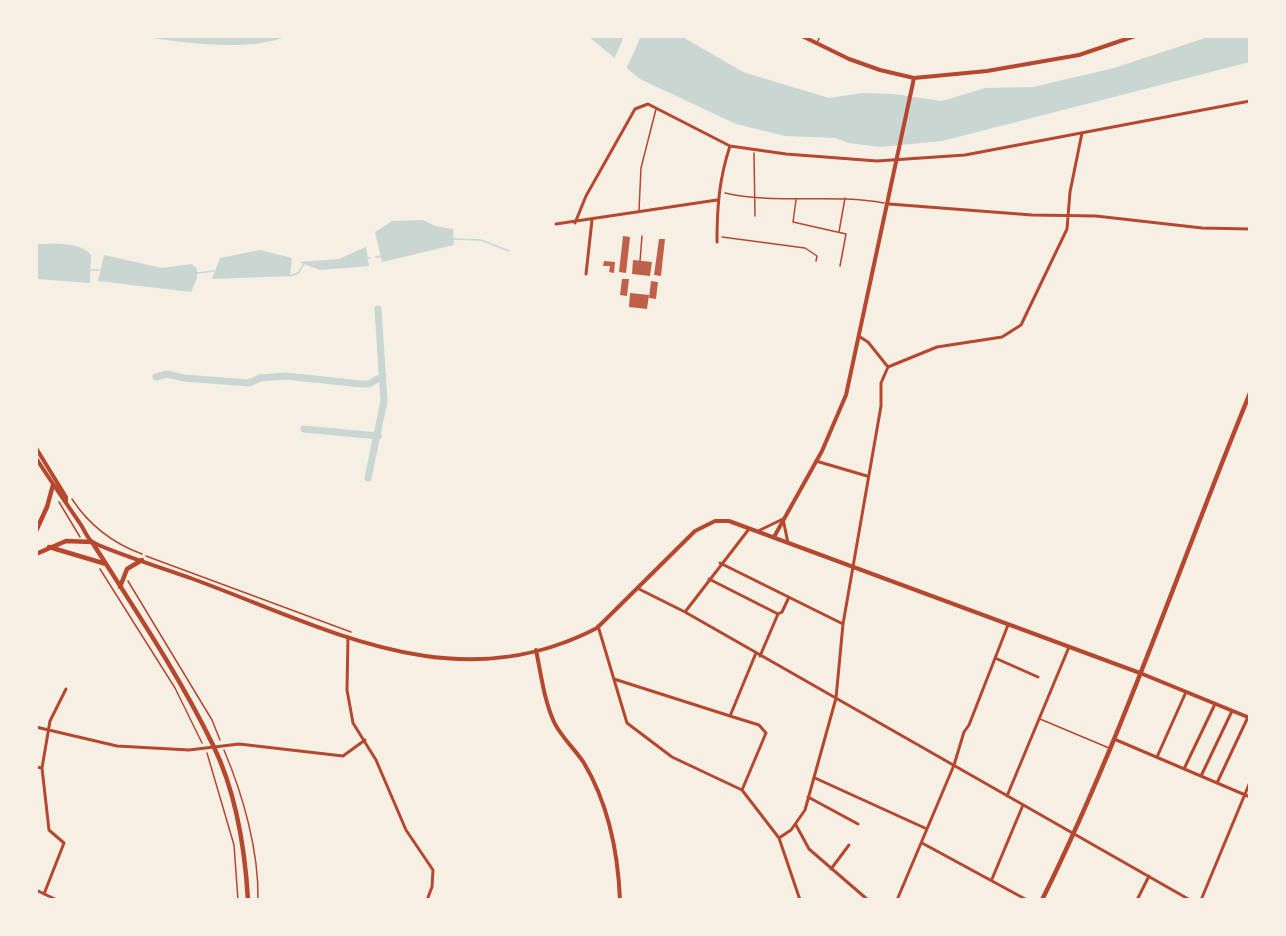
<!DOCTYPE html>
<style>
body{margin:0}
#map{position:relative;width:1286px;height:936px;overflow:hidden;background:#f6efe4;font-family:Montserrat,sans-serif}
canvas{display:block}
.frame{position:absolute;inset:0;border:38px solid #f6efe4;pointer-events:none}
</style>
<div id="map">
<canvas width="1286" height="936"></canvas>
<div class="frame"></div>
</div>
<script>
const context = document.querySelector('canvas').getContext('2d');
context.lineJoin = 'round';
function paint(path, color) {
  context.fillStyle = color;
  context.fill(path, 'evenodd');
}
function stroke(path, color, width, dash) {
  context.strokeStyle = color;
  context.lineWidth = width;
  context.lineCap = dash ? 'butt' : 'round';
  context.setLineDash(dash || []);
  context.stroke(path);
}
const water = new Path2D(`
 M 140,36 L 287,36 C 249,53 180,42 140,36 Z
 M 588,36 L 681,36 L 743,72 L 829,98 L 863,93 L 894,94 L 942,101 L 985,88 L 1033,87 L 1114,68 L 1211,36 L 1250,36 L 1250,62 L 942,141 L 880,147 L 849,143 L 835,138 L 785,136 L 736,124 L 640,79 Z
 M 423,220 L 435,226 L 453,229 L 454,245 L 382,262 L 375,232 L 392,221 Z
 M 37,244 C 53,244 81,241 91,255 L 90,283 L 36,279 Z
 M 366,247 L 369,266 L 320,270 L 299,262 L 339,259 Z
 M 260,250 L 292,258 L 290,276 L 212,279 L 220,258 Z
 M 104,255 L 162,268 L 192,264 L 197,269 L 197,278 L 191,292 L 98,281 Z`);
const pier = new Path2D(`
 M 624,36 L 641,36 L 625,72 L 614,60 Z`);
const stream = new Path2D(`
 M 454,239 L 481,240 L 509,251
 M 376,257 L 381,256
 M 367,258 L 370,258
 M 91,270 L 99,270
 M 197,273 L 214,271
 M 290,276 L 298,273 L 304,264`);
const canal = new Path2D(`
 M 156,377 L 167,374 L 184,378 L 249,383 L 260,378 L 286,376 L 361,384 L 369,384 L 383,376
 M 304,429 L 378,436
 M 368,478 L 384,401 L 378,309`);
const building = new Path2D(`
 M 623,236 L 630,237 L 626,273 L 619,272 Z
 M 659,239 L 665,239 L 661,276 L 654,275 Z
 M 633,260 L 652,262 L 650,276 L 632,274 Z
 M 604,261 L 615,262 L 614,273 L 609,272 L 610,266 L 603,266 Z
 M 622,279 L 629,279 L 627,296 L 620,295 Z
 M 651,281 L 658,282 L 656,299 L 649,298 Z
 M 630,293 L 649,295 L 647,309 L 629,307 Z`);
const path = new Path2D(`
 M 754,153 L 755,216
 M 725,193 C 779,205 831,193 884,203
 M 796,200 L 793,222 L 846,234 L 840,266
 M 839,232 L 845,198
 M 722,237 L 805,248 L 817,256 L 816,261
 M 640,261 L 642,236
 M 72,499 C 89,525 112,543 142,554
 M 59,502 L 80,537
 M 146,556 L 351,632
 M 100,569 L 175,688 L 202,743
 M 128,581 L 212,720 L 220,740
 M 224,750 C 243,795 259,851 258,900
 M 207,753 L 234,845 L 238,900`);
const service = new Path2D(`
 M 817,43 L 820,36
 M 639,210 L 641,168 L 656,109
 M 1040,719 L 1109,748`);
const minor = new Path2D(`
 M 889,204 L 1032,215 L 1096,216 L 1202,228 L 1250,229
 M 575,223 L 586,196 L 635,109 L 648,104 L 730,146 L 786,154 L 877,161 L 965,155 L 1250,101
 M 556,224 L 717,200
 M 717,242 C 717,208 719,179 730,146
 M 586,274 L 592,220
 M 860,337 L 868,342 L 888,367 L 937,347 L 1002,337 L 1021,325 L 1067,229 L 1070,192 L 1082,133
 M 816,461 L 867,476
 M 758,531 L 783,519 L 788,543
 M 720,563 L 843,624
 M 709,579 L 778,614
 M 637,588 L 685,612 L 1190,900
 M 685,612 L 749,529
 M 598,626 L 627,723 L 672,757 L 742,790 L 779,838 L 800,900
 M 348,637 L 347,690 L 353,723 L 376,760 L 406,830 L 433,870 L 432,887 L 427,900
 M 760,656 L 778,614 L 782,612 L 789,597
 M 995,658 L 1038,677
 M 614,679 L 730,716 L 756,653
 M 730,716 L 759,725 L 766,733 L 742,790
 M 36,727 L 117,746 L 189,750 L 239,744 L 343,756 L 365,740
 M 1114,739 L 1250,797
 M 1157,757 L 1186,692
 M 36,767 L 42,768 L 49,830 L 64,843 L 44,894
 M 42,768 L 50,721 L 66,689
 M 1184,769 L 1215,704
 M 1201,776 L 1232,711
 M 815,778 L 927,829
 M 1217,783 L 1248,717
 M 1007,796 L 1069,647
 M 808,797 L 858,824
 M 796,825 L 809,849 L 868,900
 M 779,838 L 791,830 L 805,810 L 836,698 L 843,624 L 881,406 L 881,383 L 888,367
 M 922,843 L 1027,900
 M 831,869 L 849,845
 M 992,879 L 1023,805
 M 36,890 L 57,900
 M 897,900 L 954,765 L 964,732 L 969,725 L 1008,625
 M 1137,900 L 1149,876
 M 1201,900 L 1250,782`);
const tertiary = new Path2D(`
 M 802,36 L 849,59 L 880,70 L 914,78 L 987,71 L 1079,55 L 1135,36
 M 36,448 L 66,497 L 66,503
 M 36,458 C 50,480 64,500 79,522 C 83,527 86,536 91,541 C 99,548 177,573 193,579 C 327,628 455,702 597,628 L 695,531 L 715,521 L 729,521 L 1140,673 L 1250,718
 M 774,537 L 822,451 L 846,395 L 914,78
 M 536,650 C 541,674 544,700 554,722 C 561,737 575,749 584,763 C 609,805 618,852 620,900`);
const primary = new Path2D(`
 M 36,531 L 47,507 L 53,485
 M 49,547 L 106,564
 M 36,554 L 66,541 L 92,542 C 134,608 179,675 213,745 C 236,792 245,849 248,900
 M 120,587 L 127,569 L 142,560
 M 1042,900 C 1123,736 1181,561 1250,393`);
paint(water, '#c9d6d2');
paint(pier, '#f6efe4');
stroke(stream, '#c9d6d2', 1.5);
stroke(canal, '#c9d6d2', 7);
paint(building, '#bf614a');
stroke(path, '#b5482f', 1.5);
stroke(service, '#b5482f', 1.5);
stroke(minor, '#b5482f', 3);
stroke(tertiary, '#b5482f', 4);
stroke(primary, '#b5482f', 4.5);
</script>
